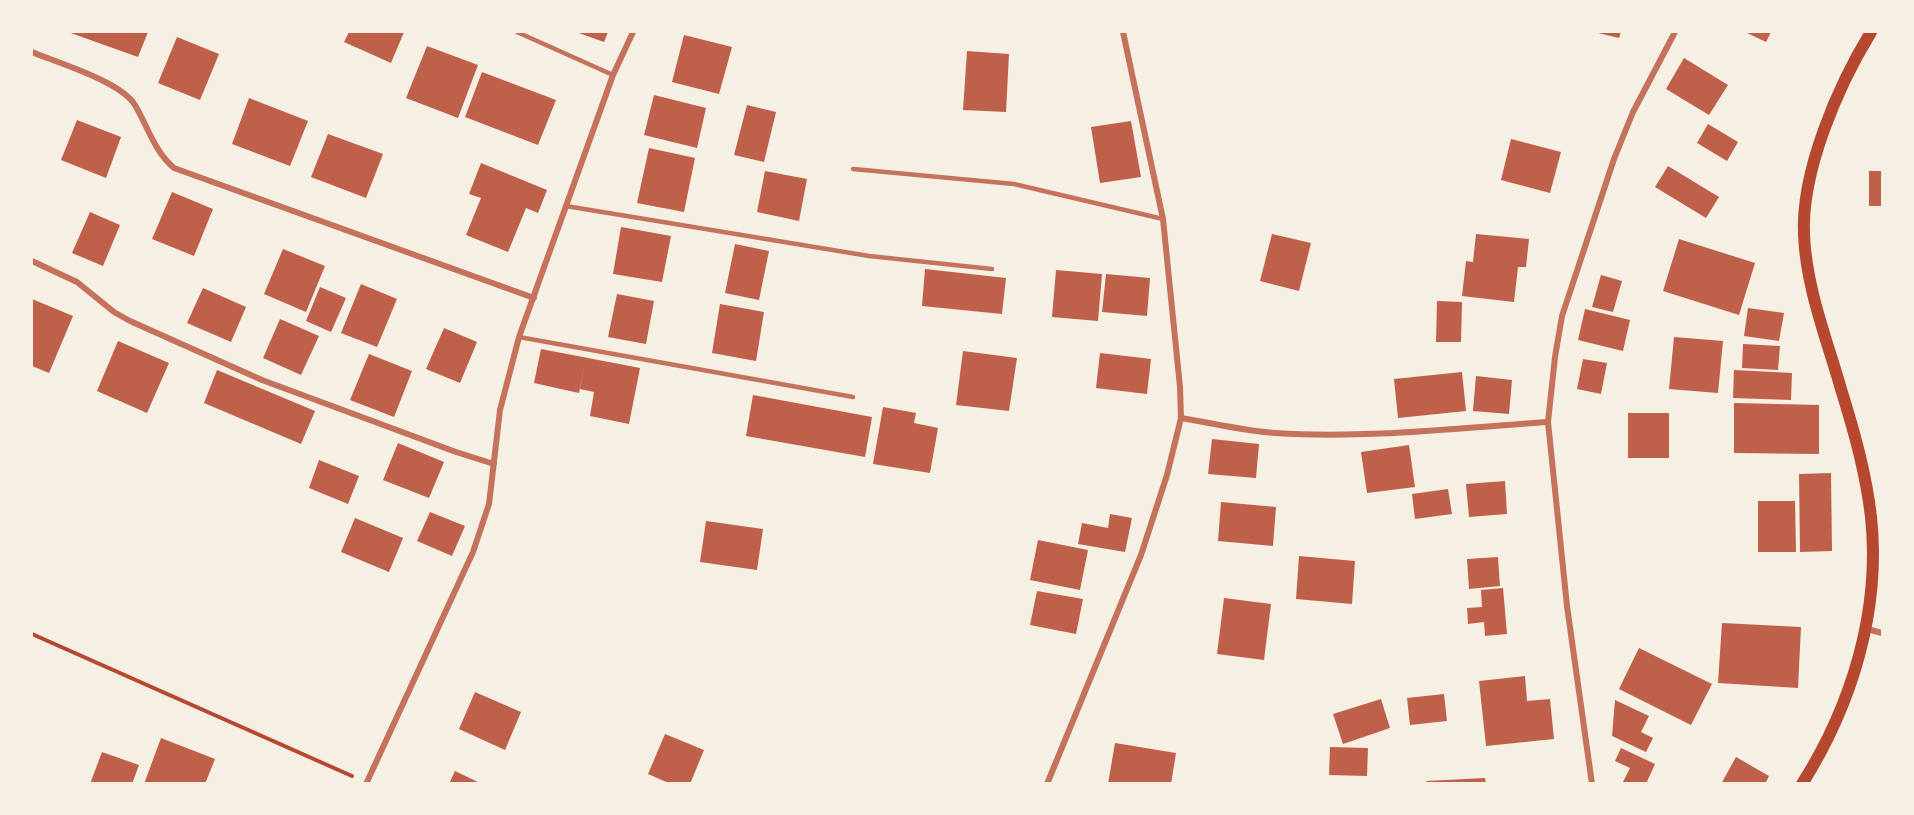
<!DOCTYPE html>
<style>
body{margin:0}
#map{position:relative;width:1914px;height:815px;overflow:hidden;background:#f6efe4;font-family:Barlow,sans-serif}
canvas{display:block}
.frame{position:absolute;inset:0;border:33px solid #f6efe4;pointer-events:none}
</style>
<div id="map">
<canvas width="1914" height="815"></canvas>
<div class="frame"></div>
</div>
<script>
const context = document.querySelector('canvas').getContext('2d');
context.lineJoin = 'round';
function paint(path, color) {
  context.fillStyle = color;
  context.fill(path, 'evenodd');
}
function stroke(path, color, width, dash) {
  context.strokeStyle = color;
  context.lineWidth = width;
  context.lineCap = dash ? 'butt' : 'round';
  context.setLineDash(dash || []);
  context.stroke(path);
}
const building = new Path2D(`
 M 68,32 L 148,32 L 138,57 Z
 M 349,32 L 404,32 L 391,63 L 344,42 Z
 M 576,32 L 608,32 L 604,42 Z
 M 1594,32 L 1621,32 L 1619,38 Z
 M 1745,32 L 1771,32 L 1766,42 Z
 M 684,35 L 732,47 L 719,94 L 672,82 Z
 M 177,37 L 219,54 L 200,100 L 158,83 Z
 M 427,46 L 478,65 L 458,118 L 406,98 Z
 M 967,51 L 1009,54 L 1006,112 L 963,110 Z
 M 1684,58 L 1728,85 L 1709,115 L 1666,89 Z
 M 482,72 L 556,100 L 538,145 L 465,117 Z
 M 654,95 L 706,108 L 697,148 L 644,135 Z
 M 249,98 L 308,121 L 290,166 L 232,144 Z
 M 747,105 L 776,112 L 764,162 L 734,155 Z
 M 77,120 L 121,137 L 106,178 L 61,160 Z
 M 1131,121 L 1141,177 L 1100,183 L 1091,127 Z
 M 1708,124 L 1738,142 L 1727,161 L 1697,143 Z
 M 328,134 L 383,154 L 366,198 L 311,177 Z
 M 1511,139 L 1561,152 L 1550,193 L 1501,180 Z
 M 649,148 L 695,158 L 684,212 L 637,203 Z
 M 481,163 L 547,190 L 538,213 L 526,208 L 508,252 L 466,235 L 481,198 L 469,194 Z
 M 1668,166 L 1719,197 L 1706,218 L 1655,187 Z
 M 765,171 L 807,179 L 799,221 L 757,212 Z
 M 1869,171 L 1882,171 L 1882,206 L 1869,206 Z
 M 172,192 L 213,209 L 194,256 L 152,239 Z
 M 90,212 L 120,225 L 103,266 L 72,253 Z
 M 621,227 L 671,236 L 662,282 L 613,274 Z
 M 1272,234 L 1311,243 L 1299,291 L 1260,281 Z
 M 1476,234 L 1529,239 L 1526,267 L 1518,267 L 1514,302 L 1462,296 L 1466,261 L 1473,262 Z
 M 1679,239 L 1755,263 L 1739,315 L 1663,291 Z
 M 735,244 L 769,251 L 759,300 L 725,293 Z
 M 283,249 L 325,266 L 306,312 L 264,294 Z
 M 925,269 L 1006,278 L 1002,314 L 922,306 Z
 M 1056,270 L 1102,274 L 1098,321 L 1052,317 Z
 M 1106,274 L 1150,278 L 1147,316 L 1102,312 Z
 M 1601,275 L 1622,281 L 1613,312 L 1592,307 Z
 M 361,284 L 397,299 L 377,347 L 341,333 Z
 M 320,287 L 346,298 L 331,332 L 306,321 Z
 M 203,288 L 246,307 L 231,342 L 187,323 Z
 M 617,294 L 654,301 L 646,344 L 608,337 Z
 M 32,299 L 73,316 L 49,373 L 32,366 Z
 M 1437,301 L 1462,302 L 1461,342 L 1436,342 Z
 M 720,304 L 764,312 L 756,361 L 712,353 Z
 M 1748,308 L 1784,313 L 1779,341 L 1744,336 Z
 M 1585,309 L 1630,320 L 1623,351 L 1578,340 Z
 M 280,319 L 319,336 L 301,375 L 263,358 Z
 M 444,328 L 477,342 L 460,383 L 426,369 Z
 M 1674,337 L 1723,341 L 1718,393 L 1669,389 Z
 M 118,341 L 169,363 L 147,413 L 97,391 Z
 M 1743,344 L 1780,346 L 1778,370 L 1742,368 Z
 M 541,349 L 640,368 L 629,424 L 590,416 L 594,392 L 580,389 L 585,363 L 579,393 L 534,383 Z
 M 963,351 L 1017,358 L 1009,411 L 956,405 Z
 M 1100,353 L 1151,359 L 1147,394 L 1096,388 Z
 M 369,354 L 412,371 L 394,417 L 350,400 Z
 M 1583,359 L 1607,363 L 1601,394 L 1577,389 Z
 M 217,370 L 315,411 L 301,444 L 204,403 Z
 M 1734,370 L 1792,373 L 1791,400 L 1733,398 Z
 M 1462,372 L 1466,411 L 1398,418 L 1394,379 Z
 M 1476,376 L 1512,380 L 1509,414 L 1473,411 Z
 M 753,395 L 872,417 L 865,457 L 746,436 Z
 M 1734,403 L 1819,405 L 1819,454 L 1734,453 Z
 M 883,407 L 916,413 L 914,423 L 938,428 L 930,473 L 873,464 Z
 M 1628,413 L 1669,413 L 1669,458 L 1628,458 Z
 M 1212,439 L 1259,444 L 1256,478 L 1208,474 Z
 M 398,443 L 444,462 L 429,498 L 383,480 Z
 M 1409,445 L 1415,487 L 1367,493 L 1361,452 Z
 M 319,460 L 359,476 L 348,504 L 309,488 Z
 M 1831,473 L 1832,551 L 1800,552 L 1799,474 Z
 M 1505,481 L 1507,514 L 1469,517 L 1466,484 Z
 M 1448,489 L 1452,514 L 1415,519 L 1412,494 Z
 M 1758,501 L 1795,501 L 1796,552 L 1758,552 Z
 M 1221,502 L 1276,507 L 1273,546 L 1218,541 Z
 M 430,512 L 465,526 L 452,556 L 417,541 Z
 M 1110,514 L 1132,518 L 1125,552 L 1078,544 L 1082,523 L 1108,528 Z
 M 355,518 L 403,538 L 389,572 L 341,552 Z
 M 706,521 L 763,529 L 757,570 L 700,562 Z
 M 1038,540 L 1088,550 L 1080,590 L 1030,580 Z
 M 1299,556 L 1355,561 L 1352,604 L 1296,599 Z
 M 1498,557 L 1500,586 L 1469,589 L 1467,559 Z
 M 1503,588 L 1507,634 L 1485,636 L 1484,622 L 1468,624 L 1467,608 L 1482,607 L 1481,590 Z
 M 1037,591 L 1083,599 L 1076,634 L 1030,625 Z
 M 1224,598 L 1271,604 L 1264,660 L 1217,654 Z
 M 1722,623 L 1801,627 L 1798,688 L 1718,683 Z
 M 1639,648 L 1712,684 L 1691,725 L 1619,689 Z
 M 1525,676 L 1527,701 L 1550,699 L 1554,739 L 1486,746 L 1479,681 Z
 M 475,692 L 521,712 L 505,750 L 459,729 Z
 M 1444,694 L 1447,721 L 1410,725 L 1407,698 Z
 M 1381,699 L 1390,728 L 1343,744 L 1333,714 Z
 M 1615,700 L 1649,716 L 1641,732 L 1653,738 L 1646,752 L 1612,736 Z
 M 665,734 L 704,750 L 690,784 L 671,784 L 648,774 Z
 M 161,738 L 215,759 L 205,784 L 144,784 Z
 M 1115,743 L 1176,753 L 1171,784 L 1108,784 Z
 M 1330,747 L 1368,748 L 1367,776 L 1329,775 Z
 M 1621,748 L 1655,764 L 1646,784 L 1622,784 L 1630,768 L 1615,761 Z
 M 102,752 L 139,765 L 132,784 L 90,784 Z
 M 1736,757 L 1769,776 L 1765,784 L 1721,784 Z
 M 455,771 L 482,784 L 449,784 Z
 M 1485,778 L 1486,784 L 1427,784 L 1426,781 Z`);
const path = new Path2D(`
 M 32,634 L 352,776`);
const service = new Path2D(`
 M 517,32 L 613,75
 M 853,169 L 1014,184 L 1163,219
 M 566,206 L 869,256 L 992,269
 M 519,337 L 853,397`);
const minor = new Path2D(`
 M 32,52 C 58,63 120,81 135,105 C 148,127 154,151 174,168 L 534,298
 M 32,261 L 77,282 L 114,312 L 130,321 L 262,380 L 456,452 L 494,464
 M 1181,418 C 1212,423 1244,431 1275,433 C 1366,439 1458,428 1548,422
 M 1867,629 L 1882,633
 M 366,784 L 473,552 L 489,504 L 500,410 L 519,337 L 613,75 L 633,32
 M 1047,784 L 1141,555 L 1167,475 L 1181,418 L 1180,387 L 1163,219 L 1123,32
 M 1592,784 L 1567,606 L 1548,422 L 1555,357 L 1562,316 L 1614,159 L 1633,112 L 1675,32`);
const secondary = new Path2D(`
 M 1802,784 C 1852,705 1881,610 1871,517 C 1866,473 1854,431 1841,389 C 1827,340 1806,287 1804,235 C 1801,171 1838,86 1871,32`);
paint(building, '#bf614a');
stroke(path, '#b5482f', 4);
stroke(service, '#c5725c', 4.5);
stroke(minor, '#c5725c', 6);
stroke(secondary, '#b5482f', 12);
</script>
